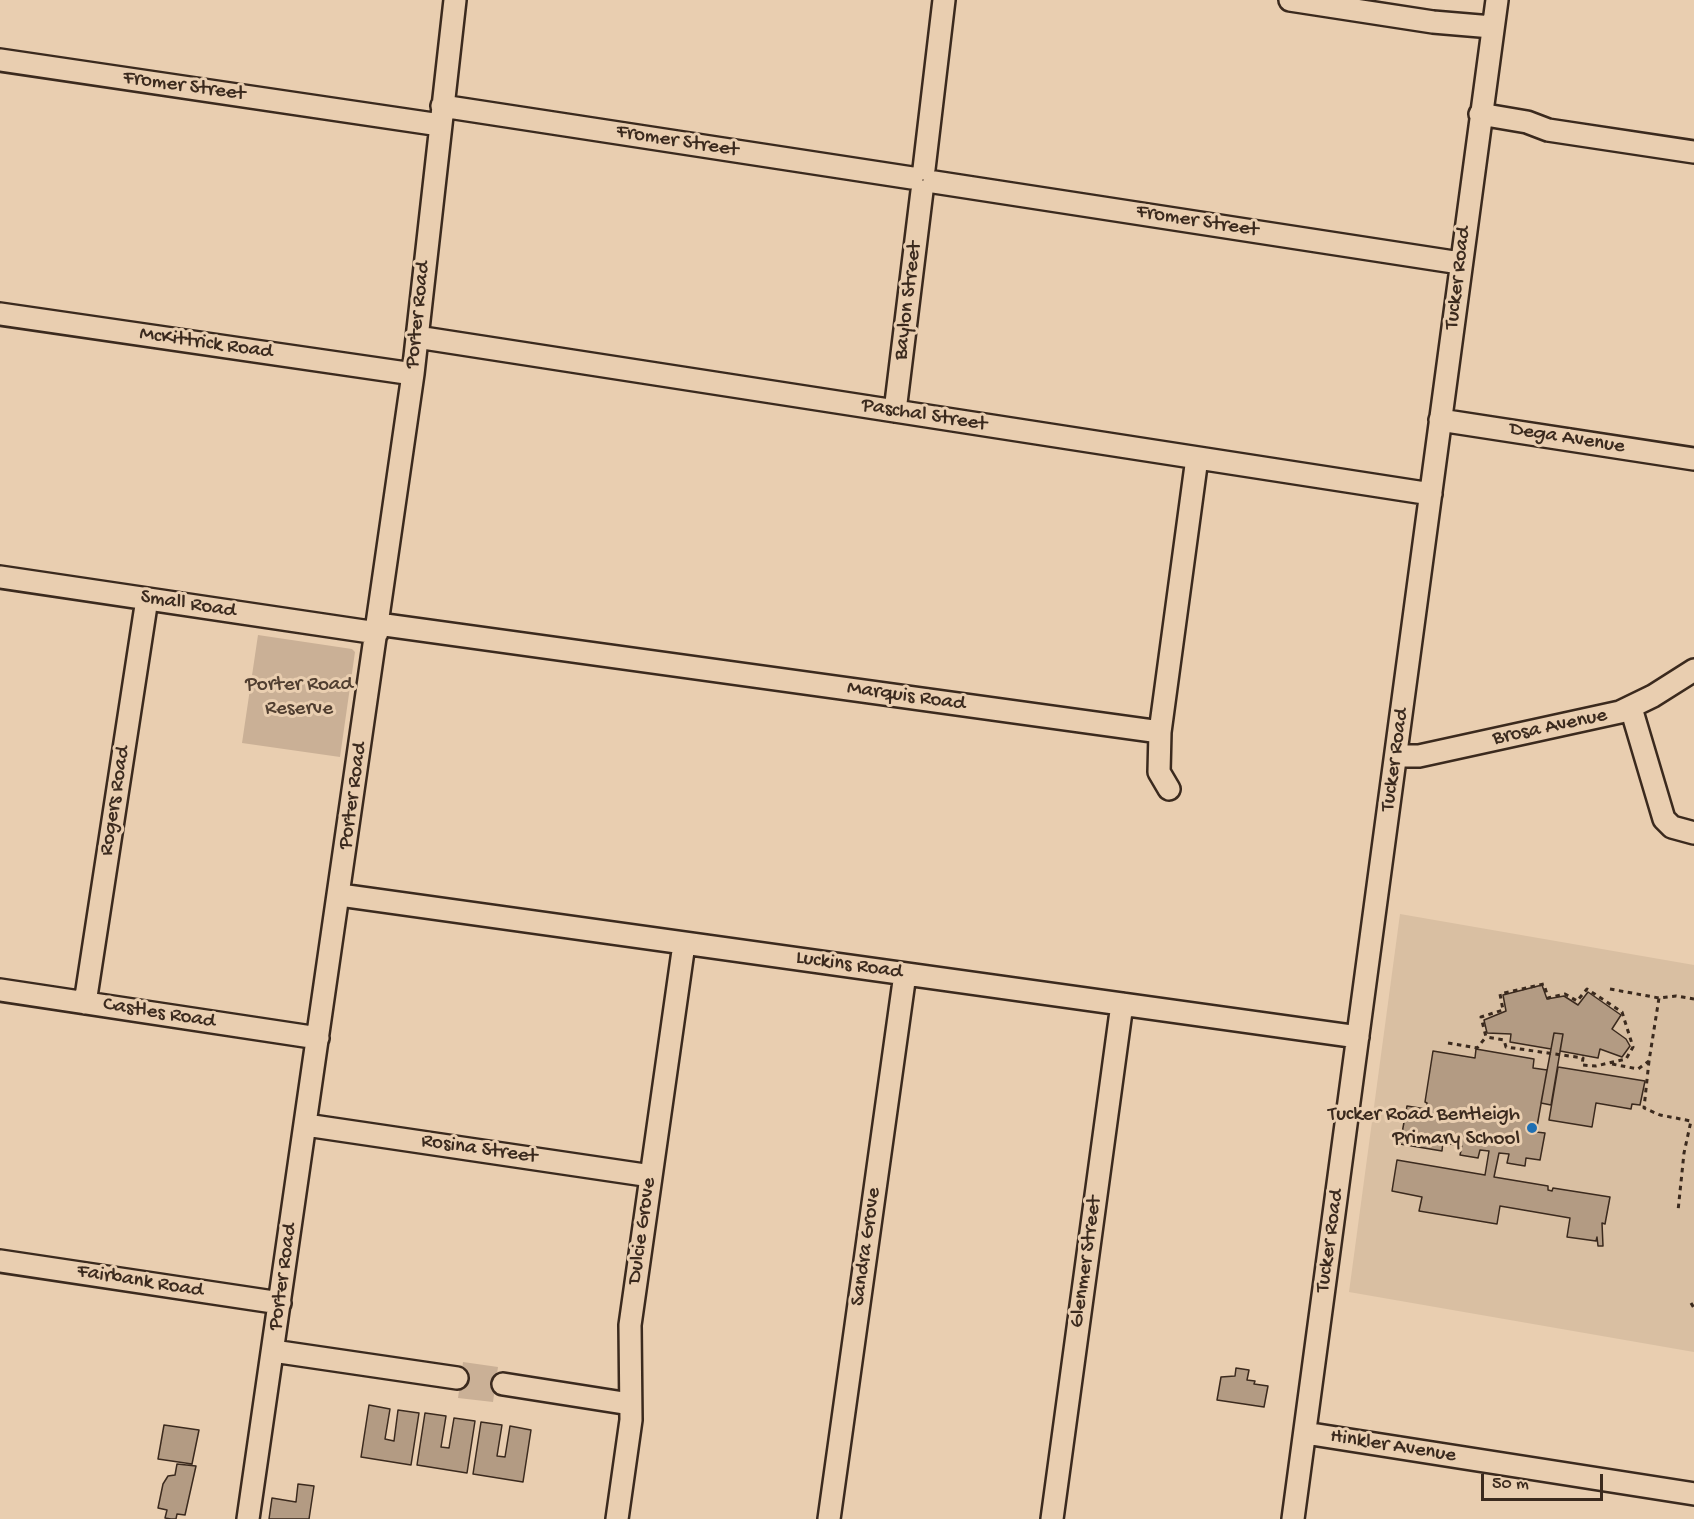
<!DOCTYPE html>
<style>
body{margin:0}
#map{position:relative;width:1694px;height:1519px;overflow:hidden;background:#e9ceb0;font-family:"Gochi Hand",sans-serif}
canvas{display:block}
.scale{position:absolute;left:1481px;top:1474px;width:122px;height:27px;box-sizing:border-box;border:3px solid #3b2a1e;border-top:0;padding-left:8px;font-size:18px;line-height:21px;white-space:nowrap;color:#3b2a1e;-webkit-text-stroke:4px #e9ceb0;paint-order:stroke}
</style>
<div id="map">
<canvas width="1694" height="1519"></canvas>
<div class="scale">50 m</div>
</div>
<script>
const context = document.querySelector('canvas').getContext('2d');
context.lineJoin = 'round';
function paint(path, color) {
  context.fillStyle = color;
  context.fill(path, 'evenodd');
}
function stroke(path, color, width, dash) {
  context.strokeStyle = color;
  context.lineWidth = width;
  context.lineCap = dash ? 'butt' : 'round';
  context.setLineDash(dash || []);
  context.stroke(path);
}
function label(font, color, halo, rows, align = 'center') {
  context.font = font + ' "Gochi Hand",sans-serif';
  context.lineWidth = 6;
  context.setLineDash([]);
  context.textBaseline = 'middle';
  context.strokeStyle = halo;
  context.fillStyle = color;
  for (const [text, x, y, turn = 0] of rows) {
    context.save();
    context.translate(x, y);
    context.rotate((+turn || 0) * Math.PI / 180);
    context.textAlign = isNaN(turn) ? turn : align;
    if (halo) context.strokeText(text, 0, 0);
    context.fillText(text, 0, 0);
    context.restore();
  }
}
const built = new Path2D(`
 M 1400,914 L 1694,965 L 1694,1352 L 1349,1292 Z`);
const green = new Path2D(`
 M 258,635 L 352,649 L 355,652 L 340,757 L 242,743 Z
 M 463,1362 L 498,1367 L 493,1402 L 458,1398 Z`);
const building = new Path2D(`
 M 1542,985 L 1547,999 L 1564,996 L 1578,1005 L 1588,992 L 1621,1015 L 1612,1029 L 1626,1039 L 1630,1046 L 1622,1057 L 1600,1049 L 1598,1058 L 1560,1051 L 1563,1034 L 1554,1033 L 1551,1049 L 1510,1042 L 1511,1034 L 1487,1033 L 1484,1020 L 1506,1011 L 1503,995 Z
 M 1554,1033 L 1563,1034 L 1551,1105 L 1541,1103 Z
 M 1476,1049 L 1534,1059 L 1533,1068 L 1547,1070 L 1536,1132 L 1545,1133 L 1540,1160 L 1526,1158 L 1525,1166 L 1507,1163 L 1509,1154 L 1499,1153 L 1494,1177 L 1548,1186 L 1548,1190 L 1552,1191 L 1553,1188 L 1610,1197 L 1605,1224 L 1602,1223 L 1603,1246 L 1598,1246 L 1597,1237 L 1596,1241 L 1567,1237 L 1570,1218 L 1500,1206 L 1497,1224 L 1419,1211 L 1422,1197 L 1392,1191 L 1397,1160 L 1485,1175 L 1489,1151 L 1480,1150 L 1478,1158 L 1460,1155 L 1462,1146 L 1450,1144 L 1450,1142 L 1443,1141 L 1442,1151 L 1400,1144 L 1407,1106 L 1426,1109 L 1427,1103 L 1425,1102 L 1433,1051 L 1475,1058 Z
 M 1558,1067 L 1645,1081 L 1640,1105 L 1632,1104 L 1631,1109 L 1596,1103 L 1592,1127 L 1549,1120 Z
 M 1236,1368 L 1249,1370 L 1247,1380 L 1255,1381 L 1254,1384 L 1268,1386 L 1264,1407 L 1217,1400 L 1221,1377 L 1235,1376 Z
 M 369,1405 L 390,1409 L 385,1439 L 394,1441 L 398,1410 L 419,1413 L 411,1465 L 361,1457 Z
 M 425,1413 L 446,1416 L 441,1447 L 449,1448 L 454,1418 L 475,1421 L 467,1473 L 417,1465 Z
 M 481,1422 L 502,1425 L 497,1456 L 505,1457 L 510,1426 L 531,1430 L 523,1482 L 473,1474 Z
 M 164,1425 L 199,1430 L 192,1464 L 158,1459 Z
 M 177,1464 L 196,1466 L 185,1515 L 177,1514 L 176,1519 L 171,1519 L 165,1518 L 167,1510 L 158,1508 L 163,1484 L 168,1476 L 175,1475 Z
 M 298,1484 L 314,1486 L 309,1519 L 269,1519 L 272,1498 L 296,1502 Z`);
const path = new Path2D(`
 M 1610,989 L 1659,998 L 1676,996 L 1694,999
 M 1448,1043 L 1477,1048 L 1486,1037 L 1481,1017 L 1503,1010 L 1500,994 L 1544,984 L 1548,998 L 1565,994 L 1577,1001 L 1587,989 L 1622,1012 L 1633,1047 L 1626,1059 L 1596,1066 L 1582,1065 L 1583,1058 L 1506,1047 L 1504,1040 L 1486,1037
 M 1649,1061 L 1644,1108 L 1660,1115 L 1691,1121 L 1684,1153 L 1678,1211
 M 1612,1064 L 1638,1069 L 1649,1061 L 1659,998
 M 1691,1303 L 1694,1308`);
const minor = new Path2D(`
 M 1290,0 L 1433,22 L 1492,27
 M 0,60 L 440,125
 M 442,106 L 912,178
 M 1480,114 L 1527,122 L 1548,130 L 1694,152
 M 924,169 L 944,0
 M 934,182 L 1460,263
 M 0,314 L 413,374
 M 417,337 L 1431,494
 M 895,411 L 922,191
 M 1440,420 L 1694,459
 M 0,577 L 377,633
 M 378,624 L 1160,732 L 1197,458
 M 1631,708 L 1664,819 L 1672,827 L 1694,833
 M 1160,732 L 1159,772 L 1169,789
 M 1397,756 L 1419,756 L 1620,712 L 1653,696 L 1694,670
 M 340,895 L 1358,1037
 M 0,990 L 318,1038
 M 85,1003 L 147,599
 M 306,1125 L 651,1176
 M 0,1261 L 280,1303
 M 273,1351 L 457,1378
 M 503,1384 L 630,1404
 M 1305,1433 L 1694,1494
 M 248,1519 L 413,374 L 455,0
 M 617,1519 L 631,1420 L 630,1325 L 684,944
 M 829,1519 L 905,974
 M 1052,1519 L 1122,1004
 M 1293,1519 L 1497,0`);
const markers = [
 [1532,1128,6,"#1f6fb2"]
];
const streetNames = [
 ["Fromer Street",184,87,8],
 ["Fromer Street",677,142,9],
 ["Fromer Street",1197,222,9],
 ["Tucker Road",1459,278,-83],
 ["Baylon Street",909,301,-83],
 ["Porter Road",419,315,-84],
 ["McKittrick Road",206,344,8],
 ["Paschal Street",924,416,9],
 ["Dega Avenue",1567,439,9],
 ["Small Road",188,605,9],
 ["Marquis Road",906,697,8],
 ["Brosa Avenue",1550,728,-12],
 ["Tucker Road",1396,760,-82],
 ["Porter Road",354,796,-82],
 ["Rogers Road",116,801,-81],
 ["Luckins Road",849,966,8],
 ["Castles Road",159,1014,9],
 ["Rosina Street",479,1150,8],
 ["Dulcie Grove",643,1231,-82],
 ["Tucker Road",1331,1241,-82],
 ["Sandra Grove",867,1247,-82],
 ["Glenmer Street",1087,1262,-82],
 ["Porter Road",284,1277,-82],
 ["Fairbank Road",140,1282,9],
 ["Hinkler Avenue",1393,1447,9]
];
const parkNames = [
 ["Porter Road",299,686],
 ["Reserve",299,710]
];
const poiNames = [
 ["Tucker Road Bentleigh",1520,1116],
 ["Primary School",1520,1140]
];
paint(built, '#d9bfa2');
paint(green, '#cab096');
paint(building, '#b39b83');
stroke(building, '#3b2a1e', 1.5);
stroke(minor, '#3b2a1e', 26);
stroke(path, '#3b2a1e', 3, [4.5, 4.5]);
stroke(minor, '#e9ceb0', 21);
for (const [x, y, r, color] of markers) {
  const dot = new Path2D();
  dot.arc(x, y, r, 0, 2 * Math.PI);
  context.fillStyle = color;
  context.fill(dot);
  stroke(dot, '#e9ceb0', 2);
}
label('21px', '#3b2a1e', '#e9ceb0', streetNames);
label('21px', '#503e30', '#e9ceb0', parkNames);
label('21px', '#3b2a1e', '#e9ceb0', poiNames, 'right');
</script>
